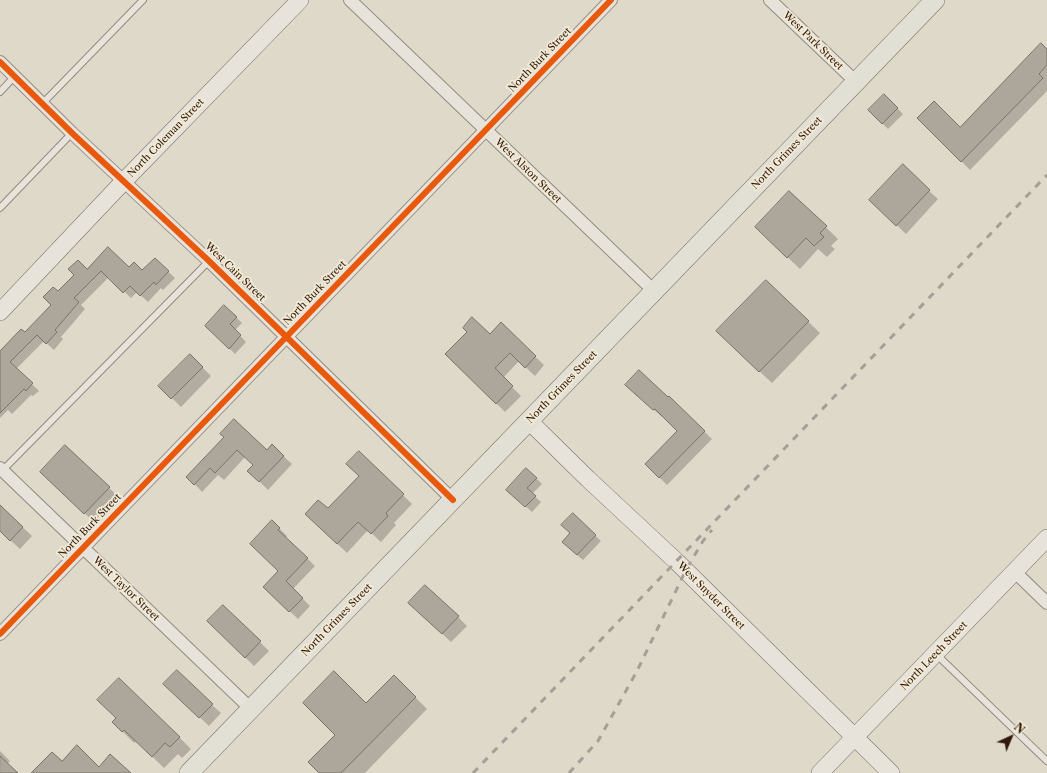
<!DOCTYPE html>
<style>
body{margin:0}
#map{position:relative;width:1047px;height:773px;overflow:hidden;background:#dfd9c9;font-family:"Libre Caslon Text",serif}
canvas{display:block}
.north{position:absolute;left:991px;top:717px;width:40px;height:40px;-webkit-text-stroke:3px #f1ead5;paint-order:stroke;rotate:44deg;font-size:11px;font-weight:700;line-height:16px;text-align:center;color:#32180c}
.north::after{content:'';display:block;margin:auto;width:14px;height:18px;background:#32180c;clip-path:polygon(50% 0,100% 100%,50% 72%,0 100%)}
</style>
<div id="map">
<canvas width="1047" height="773"></canvas>
<div class="north">N</div>
</div>
<script>
const context = document.querySelector('canvas').getContext('2d');
context.lineJoin = 'round';
function paint(path, color) {
  context.fillStyle = color;
  context.fill(path, 'evenodd');
}
function stroke(path, color, width, dash) {
  context.strokeStyle = color;
  context.lineWidth = width;
  context.lineCap = dash ? 'butt' : 'round';
  context.setLineDash(dash || []);
  context.stroke(path);
}
function label(font, color, halo, rows, align = 'center') {
  context.font = font + ' "Libre Caslon Text",serif';
  context.lineWidth = 3.5;
  context.setLineDash([]);
  context.textBaseline = 'middle';
  context.strokeStyle = halo;
  context.fillStyle = color;
  for (const [text, x, y, turn = 0] of rows) {
    context.save();
    context.translate(x, y);
    context.rotate((+turn || 0) * Math.PI / 180);
    context.textAlign = isNaN(turn) ? turn : align;
    if (halo) context.strokeText(text, 0, 0);
    context.fillText(text, 0, 0);
    context.restore();
  }
}
const shadow = new Path2D(`
 M 1047,50 L 1047,91 L 970,170 L 919,118 L 960,128 Z
 M 884,95 L 903,114 L 888,129 L 869,110 Z
 M 929,191 L 938,199 L 906,234 L 880,209 Z
 M 790,192 L 838,239 L 831,246 L 835,249 L 827,257 L 818,249 L 800,269 L 768,239 Z
 M 155,259 L 175,278 L 163,290 L 161,288 L 148,302 L 137,292 L 131,298 L 109,277 L 81,305 L 85,309 L 61,337 L 63,339 L 54,350 L 44,341 L 16,369 L 39,391 L 33,396 L 31,395 L 12,414 L 8,410 L 0,418 L 0,351 L 25,334 L 52,305 L 58,293 L 87,270 L 129,268 L 142,272 Z
 M 766,281 L 820,333 L 772,383 L 729,343 Z
 M 236,317 L 242,323 L 235,330 L 246,342 L 235,354 L 212,332 Z
 M 501,324 L 544,365 L 535,376 L 519,361 L 503,378 L 521,396 L 505,412 L 447,354 L 490,335 Z
 M 190,355 L 211,376 L 181,407 L 160,386 Z
 M 635,393 L 668,398 L 669,397 L 712,439 L 667,485 L 646,464 L 679,431 L 663,416 L 662,417 Z
 M 225,437 L 267,451 L 272,446 L 292,464 L 268,490 L 249,471 L 254,465 L 245,457 L 224,480 L 218,475 L 202,492 L 188,477 Z
 M 359,452 L 412,504 L 394,523 L 396,525 L 381,542 L 368,530 L 347,553 L 315,523 L 360,476 Z
 M 536,478 L 542,484 L 532,494 L 541,502 L 532,512 L 513,495 Z
 M 50,481 L 109,488 L 118,496 L 94,522 Z
 M 0,506 L 32,536 L 20,549 L 0,531 Z
 M 573,514 L 601,541 L 583,560 L 569,548 Z
 M 272,521 L 287,536 L 286,538 L 315,566 L 293,589 L 310,606 L 298,619 L 264,587 L 279,571 Z
 M 223,606 L 269,651 L 254,666 L 208,621 Z
 M 418,611 L 458,617 L 467,626 L 451,642 Z
 M 394,676 L 427,709 L 365,773 L 320,773 L 366,705 Z
 M 174,693 L 212,705 L 221,713 L 209,726 Z
 M 117,718 L 179,737 L 191,749 L 182,758 L 178,754 L 164,768 L 136,741 L 134,743 L 113,722 Z
 M 0,751 L 10,761 L 7,764 L 17,773 L 0,773 Z`);
const building = new Path2D(`
 M 1041,43 L 1047,49 L 1047,65 L 1039,74 L 1043,78 L 961,162 L 917,118 L 934,101 L 960,127 Z
 M 884,94 L 898,108 L 882,124 L 868,110 Z
 M 903,164 L 930,190 L 896,226 L 869,200 Z
 M 789,191 L 827,226 L 820,233 L 824,237 L 814,246 L 806,238 L 787,258 L 755,227 Z
 M 108,247 L 129,267 L 134,262 L 142,270 L 155,258 L 169,271 L 156,285 L 154,282 L 140,296 L 130,286 L 123,293 L 101,271 L 74,298 L 79,302 L 55,330 L 57,332 L 46,344 L 37,335 L 10,362 L 33,383 L 26,391 L 24,389 L 0,413 L 0,351 L 21,329 L 25,332 L 51,305 L 43,297 L 53,287 L 58,291 L 74,275 L 68,269 L 78,260 L 87,269 Z
 M 766,280 L 809,321 L 759,372 L 716,331 Z
 M 224,305 L 237,317 L 230,324 L 241,335 L 229,349 L 205,326 Z
 M 472,317 L 490,334 L 501,322 L 536,356 L 525,368 L 510,353 L 495,368 L 513,386 L 496,404 L 445,354 L 467,332 L 463,328 Z
 M 190,354 L 203,367 L 171,399 L 158,386 Z
 M 639,370 L 668,397 L 669,396 L 705,431 L 659,478 L 645,464 L 677,431 L 655,409 L 653,410 L 625,385 Z
 M 234,419 L 267,450 L 272,444 L 284,456 L 259,482 L 247,471 L 253,465 L 237,450 L 215,473 L 210,468 L 194,485 L 186,477 L 224,437 L 220,434 Z
 M 65,445 L 110,487 L 84,514 L 40,472 Z
 M 359,451 L 404,494 L 386,513 L 388,516 L 371,534 L 358,522 L 337,544 L 305,514 L 318,500 L 328,508 L 359,476 L 346,464 Z
 M 526,468 L 537,478 L 527,488 L 536,496 L 525,507 L 506,490 Z
 M 0,505 L 23,527 L 10,541 L 0,531 Z
 M 573,513 L 596,535 L 577,555 L 562,542 L 570,533 L 561,525 Z
 M 272,520 L 280,528 L 278,530 L 308,558 L 286,581 L 303,598 L 289,612 L 263,587 L 278,571 L 250,544 Z
 M 425,585 L 459,616 L 442,634 L 408,603 Z
 M 223,605 L 261,641 L 245,658 L 207,621 Z
 M 177,670 L 213,704 L 199,718 L 163,684 Z
 M 334,671 L 366,703 L 394,675 L 416,697 L 341,773 L 319,773 L 308,762 L 335,735 L 303,703 Z
 M 119,678 L 180,737 L 170,747 L 165,743 L 152,757 L 124,730 L 122,732 L 112,722 L 116,718 L 97,700 Z
 M 77,745 L 99,767 L 110,754 L 131,773 L 31,773 L 52,752 L 62,761 Z
 M 0,756 L 18,773 L 0,773 Z`);
const lane = new Path2D(`
 M 0,92 L 15,76
 M 43,103 L 143,0
 M 0,208 L 72,133
 M 1,472 L 209,261
 M 937,655 L 1047,761`);
const street = new Path2D(`
 M 350,0 L 654,291
 M 770,0 L 856,82
 M 0,62 L 72,133 L 209,261 L 453,500
 M 0,468 L 251,709
 M 1015,572 L 1047,603
 M 0,634 L 611,0`);
const secondary = new Path2D(`
 M 0,312 L 124,181 L 300,0
 M 529,421 L 588,479 L 676,561 L 891,773
 M 820,773 L 1047,538`);
const primary = new Path2D(`
 M 189,773 L 935,0`);
const rail = new Path2D(`
 M 473,773 L 1047,175
 M 569,773 L 598,741 L 637,671 L 686,570 L 703,541 L 712,530`);
const cycleway = new Path2D(`
 M 0,62 L 72,133 L 209,261 L 453,500
 M 0,634 L 611,0`);
const streetNames = [
 ["West Park Street",813,41,44],
 ["North Burk Street",540,60,-46],
 ["North Coleman Street",166,138,-46],
 ["North Grimes Street",787,153,-46],
 ["West Alston Street",528,171,44],
 ["West Cain Street",235,272,44],
 ["North Burk Street",315,293,-46],
 ["North Grimes Street",562,387,-46],
 ["North Burk Street",90,526,-46],
 ["West Taylor Street",126,589,44],
 ["West Snyder Street",711,596,45],
 ["North Grimes Street",337,620,-46],
 ["North Leech Street",934,656,-46]
];
paint(shadow, '#0003');
paint(building, '#ada79b');
stroke(building, '#797268', 1);
stroke(lane, '#928b81', 8);
stroke(street, '#928b81', 14);
stroke(secondary, '#797268', 18);
stroke(primary, '#797268', 20);
stroke(lane, '#e7e3db', 6);
stroke(street, '#e7e3db', 12);
stroke(secondary, '#e7e3db', 17);
stroke(primary, '#e2dfd5', 19);
stroke(rail, '#a59f98', 3, [7, 7]);
stroke(cycleway, '#e8590c', 6);
label('10px', '#32180c', '#f1ead5', streetNames);
</script>
